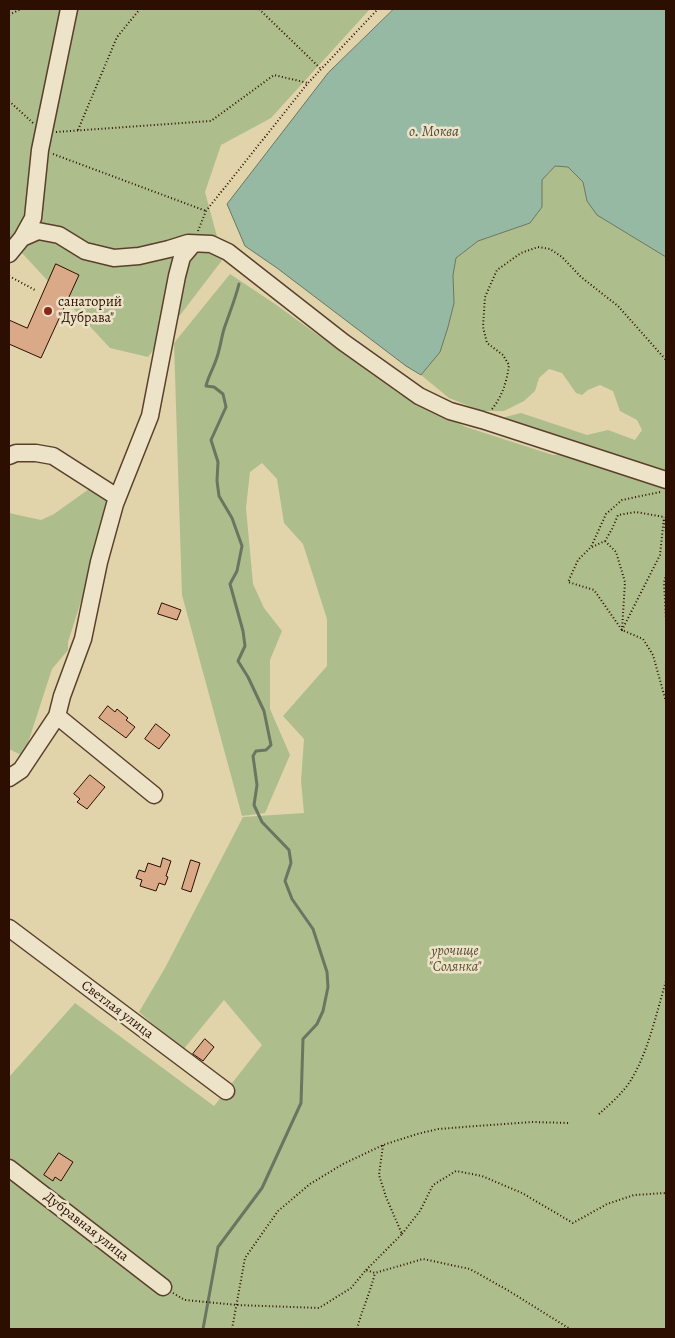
<!DOCTYPE html>
<meta charset="utf-8">
<style>
body{margin:0}
#map{position:relative;width:675px;height:1338px;overflow:hidden;background:#e1d4ab;font-family:Alegreya,serif}
canvas{display:block}
.frame{position:absolute;inset:0;border:10px solid #2d0f00;pointer-events:none}
</style>
<div id="map">
<canvas width="675" height="1338"></canvas>
<div class="frame"></div>
</div>
<script>
const context = document.querySelector('canvas').getContext('2d');
context.lineJoin = 'round';
function paint(path, color) {
  context.fillStyle = color;
  context.fill(path, 'evenodd');
}
function stroke(path, color, width, dash) {
  context.strokeStyle = color;
  context.lineWidth = width;
  context.lineCap = dash ? 'butt' : 'round';
  context.setLineDash(dash || []);
  context.stroke(path);
}
function label(font, color, halo, rows, align = 'center') {
  context.font = font + ' Alegreya,serif';
  context.lineWidth = 5;
  context.setLineDash([]);
  context.textBaseline = 'middle';
  context.strokeStyle = halo;
  context.fillStyle = color;
  for (const [text, x, y, turn = 0] of rows) {
    context.save();
    context.translate(x, y);
    context.rotate((+turn || 0) * Math.PI / 180);
    context.textAlign = isNaN(turn) ? turn : align;
    if (halo) context.strokeText(text, 0, 0);
    context.fillText(text, 0, 0);
    context.restore();
  }
}
const green = new Path2D(`
 M 9,9 L 370,9 L 271,118 L 221,145 L 205,192 L 223,259 L 148,357 L 110,348 L 9,239 Z
 M 555,166 L 568,167 L 583,182 L 587,201 L 597,215 L 666,257 L 666,1329 L 9,1329 L 9,1077 L 75,1003 L 214,1106 L 262,1045 L 224,1000 L 183,1050 L 139,1012 L 165,968 L 243,817 L 304,813 L 301,781 L 304,739 L 283,716 L 327,666 L 327,619 L 303,544 L 284,523 L 277,479 L 262,463 L 250,472 L 246,508 L 253,584 L 264,608 L 282,631 L 270,660 L 270,709 L 290,755 L 265,813 L 242,816 L 182,595 L 174,343 L 230,274 L 275,304 L 401,395 L 429,409 L 466,427 L 553,455 L 595,452 L 506,422 L 505,417 L 521,413 L 587,435 L 608,430 L 635,440 L 642,430 L 637,420 L 620,411 L 613,391 L 600,385 L 588,390 L 582,395 L 576,393 L 562,373 L 549,369 L 539,378 L 535,391 L 524,401 L 504,411 L 481,411 L 449,398 L 421,375 L 440,352 L 448,327 L 454,303 L 453,275 L 456,258 L 478,241 L 530,223 L 542,207 L 542,180 Z
 M 89,489 L 103,492 L 113,501 L 68,642 L 68,650 L 52,669 L 26,749 L 21,755 L 9,749 L 9,513 L 41,520 L 54,514 Z`);
const water = new Path2D(`
 M 394,9 L 666,9 L 666,257 L 597,215 L 587,201 L 583,182 L 568,167 L 555,166 L 542,180 L 542,207 L 530,223 L 478,241 L 456,258 L 453,275 L 454,303 L 448,327 L 440,352 L 421,375 L 406,366 L 277,268 L 245,246 L 227,204 L 328,73 Z`);
const stream = new Path2D(`
 M 203,1329 L 218,1247 L 262,1188 L 301,1103 L 303,1039 L 317,1024 L 323,1011 L 328,987 L 327,972 L 313,929 L 292,899 L 285,881 L 291,863 L 289,850 L 262,822 L 254,805 L 257,785 L 253,756 L 256,751 L 266,750 L 271,745 L 264,711 L 248,677 L 238,661 L 245,646 L 243,631 L 230,584 L 237,571 L 242,546 L 232,518 L 219,496 L 217,481 L 218,462 L 211,440 L 226,407 L 223,394 L 214,387 L 206,386 C 208,377 213,369 216,360 C 220,350 221,339 224,329 C 229,314 235,300 239,284`);
const building = new Path2D(`
 M 56,264 L 79,275 L 41,358 L 9,344 L 9,320 L 27,328 Z
 M 162,603 L 181,610 L 177,620 L 158,614 Z
 M 108,706 L 115,712 L 117,709 L 128,718 L 126,720 L 135,727 L 126,738 L 99,718 Z
 M 156,724 L 170,735 L 159,749 L 145,739 Z
 M 90,775 L 105,787 L 87,809 L 77,802 L 80,799 L 74,794 Z
 M 163,858 L 171,861 L 166,876 L 168,877 L 165,885 L 159,883 L 156,891 L 140,886 L 142,880 L 136,878 L 139,870 L 145,872 L 148,863 L 160,867 Z
 M 191,860 L 200,863 L 191,892 L 182,889 Z
 M 205,1039 L 214,1047 L 203,1061 L 193,1054 Z
 M 59,1153 L 73,1162 L 61,1181 L 55,1177 L 53,1181 L 44,1175 Z`);
const path = new Path2D(`
 M 259,9 L 321,69
 M 9,15 L 21,9
 M 9,101 L 33,123
 M 78,130 L 117,37 L 140,9
 M 56,132 L 211,121 L 274,75 L 308,83
 M 53,154 L 206,211
 M 198,231 L 206,211 L 308,83 L 378,9
 M 9,276 L 35,290
 M 492,409 C 502,397 507,381 509,365 L 503,355 L 487,343 L 483,327 L 485,297 L 497,270 L 521,253 L 538,247 L 550,249 L 562,257 L 581,277 L 618,306 L 666,360
 M 660,492 L 622,500 L 606,514 L 591,547 L 578,560 L 568,582 L 594,590 L 622,630 L 643,639 L 653,655 L 666,702
 M 664,520 L 666,532
 M 605,541 L 616,552 L 625,582 L 622,630 L 660,555 L 664,517
 M 592,547 L 605,541 L 612,529 L 618,515 L 636,512 L 664,517
 M 666,574 L 664,583 L 666,620
 M 599,1114 C 610,1104 623,1093 631,1080 C 649,1050 656,1014 666,981
 M 402,1234 L 420,1211 L 433,1185 L 456,1171 L 482,1176 L 522,1193 L 573,1223 L 607,1204 L 634,1195 L 666,1193
 M 366,1270 L 402,1234 L 386,1197 L 379,1175 L 383,1145
 M 173,1293 L 185,1300 L 237,1305 L 319,1308 L 351,1288 L 366,1270 L 375,1273 L 423,1259 L 470,1269 L 509,1291 L 570,1329
 M 232,1329 L 245,1258 L 278,1211 L 310,1184 L 343,1164 L 383,1145 L 417,1134 L 438,1129 L 490,1125 L 532,1122 L 569,1123
 M 357,1329 C 362,1310 370,1293 375,1273`);
const minor = new Path2D(`
 M 22,238 L 38,231 L 59,235 L 85,251 L 114,258 L 139,256 L 169,249 L 188,243 L 211,244 L 228,252 L 343,342 L 419,396 L 450,411 L 482,420 L 666,480
 M 9,254 L 22,238 L 33,218 L 40,150 L 69,9
 M 9,456 L 16,453 L 36,453 L 53,456 L 117,497
 M 57,716 L 154,795
 M 9,778 L 21,770 L 57,716 L 62,696 L 83,639 L 99,562 L 115,504 L 150,416 L 177,276 L 182,257 L 193,244
 M 9,928 L 226,1091
 M 9,1168 L 163,1287`);
const markers = [
 [48,311,5,"#8f2418"]
];
const poiNames = [
 ["санаторий",58,303],
 ["\"Дубрава\"",58,319]
];
const parkNames = [
 ["урочище",455,952],
 ["\"Солянка\"",455,968]
];
const streetNames = [
 ["Светлая улица",117,1010,37],
 ["Дубравная улица",86,1227,38]
];
const waterNames = [
 ["о. Моква",434,132]
];
paint(green, '#aebd8c');
paint(water, '#95b9a3');
stroke(water, '#6b7562', 1);
stroke(stream, '#6b7562', 3);
paint(building, '#daa988');
stroke(building, '#2d0f00', 1);
stroke(minor, '#5a402b', 19);
stroke(path, '#2d0f00', 2, [1, 2.5]);
stroke(minor, '#ece3c8', 16);
for (const [x, y, r, color] of markers) {
  const dot = new Path2D();
  dot.arc(x, y, r, 0, 2 * Math.PI);
  context.fillStyle = color;
  context.fill(dot);
  stroke(dot, '#ece3c8', 2);
}
label('14px', '#2d0f00', '#ece3c8', poiNames, 'left');
label('italic 14px', '#5a4c31', '#ece3c8', parkNames);
label('14px', '#2d0f00', '#ece3c8', streetNames);
label('italic 15px', '#514a39', '#ece3c8', waterNames);
</script>
